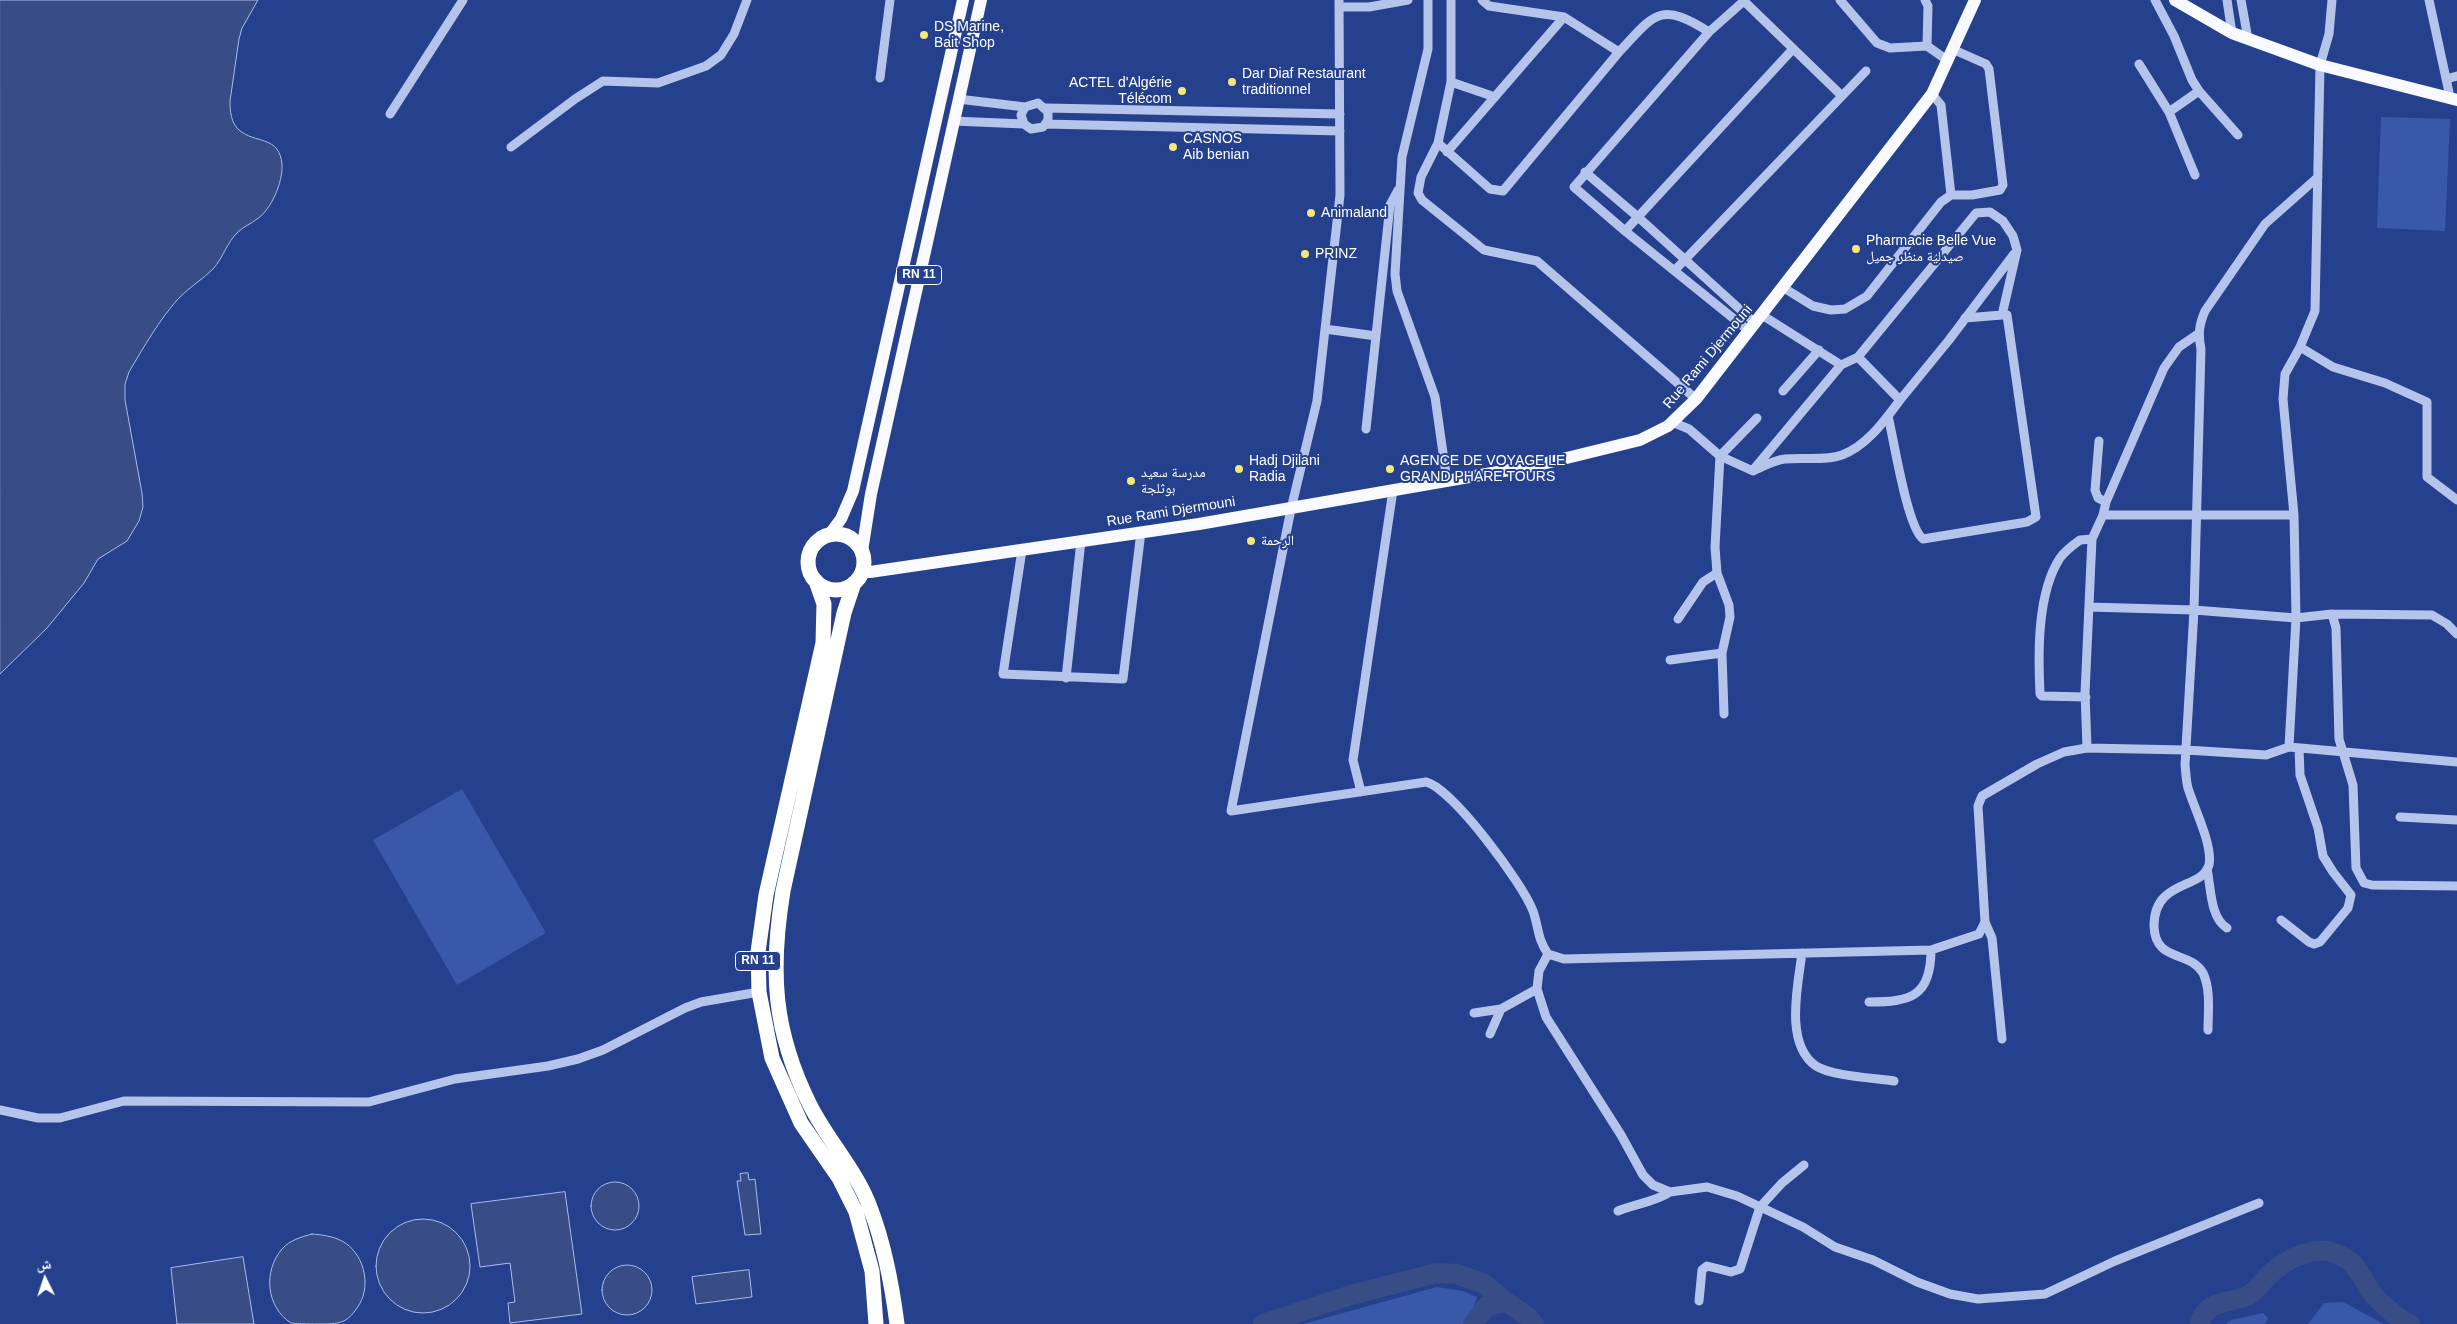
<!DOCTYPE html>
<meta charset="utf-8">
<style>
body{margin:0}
#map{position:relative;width:2457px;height:1324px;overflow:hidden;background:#25408d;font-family:Helvetica,"Noto Naskh Arabic",sans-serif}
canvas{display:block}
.north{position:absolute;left:20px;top:1254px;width:50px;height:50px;-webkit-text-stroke:4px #25408d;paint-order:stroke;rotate:356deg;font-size:14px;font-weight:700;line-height:20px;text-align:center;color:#fff}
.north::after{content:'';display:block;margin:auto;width:18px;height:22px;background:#fff;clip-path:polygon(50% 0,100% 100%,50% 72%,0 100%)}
</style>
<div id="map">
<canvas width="2457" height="1324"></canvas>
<div class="north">ش</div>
</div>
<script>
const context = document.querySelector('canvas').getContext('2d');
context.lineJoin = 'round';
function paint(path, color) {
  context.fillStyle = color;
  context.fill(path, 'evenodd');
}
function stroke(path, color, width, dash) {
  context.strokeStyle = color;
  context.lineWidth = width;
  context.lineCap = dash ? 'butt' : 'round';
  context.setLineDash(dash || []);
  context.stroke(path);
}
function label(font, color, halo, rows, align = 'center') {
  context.font = font + ' Helvetica,"Noto Naskh Arabic",sans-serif';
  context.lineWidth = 4;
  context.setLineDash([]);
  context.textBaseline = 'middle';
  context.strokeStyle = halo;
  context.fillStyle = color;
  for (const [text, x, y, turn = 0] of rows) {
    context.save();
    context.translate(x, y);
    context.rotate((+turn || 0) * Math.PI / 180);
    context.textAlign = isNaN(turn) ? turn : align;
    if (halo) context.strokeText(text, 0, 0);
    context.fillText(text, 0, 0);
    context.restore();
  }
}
const green = new Path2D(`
 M 2381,117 L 2450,119 L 2445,231 L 2377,228 Z
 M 462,789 L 546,933 L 457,985 L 373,840 Z
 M 1437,1287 L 1463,1291 L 1477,1297 L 1468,1324 L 1303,1324 Z
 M 2343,1302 L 2384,1324 L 2308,1324 L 2324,1303 Z
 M 2263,1313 L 2268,1318 L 2265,1324 L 2226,1324 L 2231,1320 Z`);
const water = new Path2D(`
 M 0,0 L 258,0 L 242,28 L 239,39 L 230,101 C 230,111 231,123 239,130 C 255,144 280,135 282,165 C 283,182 271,210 257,219 C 251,224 244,226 238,232 C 227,242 223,258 213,269 C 202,280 188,288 178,299 C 160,319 143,348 129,372 L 125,384 L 125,400 L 142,493 L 143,507 L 139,521 L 127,541 L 98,559 L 84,583 L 47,628 L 0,674 Z
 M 748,1173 L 749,1180 L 755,1179 L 761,1234 L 745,1235 L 737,1181 L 741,1181 L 740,1174 Z
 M591 1206a24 24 0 1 1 48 0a24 24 0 1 1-48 0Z
 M 565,1192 L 582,1314 L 510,1323 L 508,1303 L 515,1302 L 510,1263 L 480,1267 L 471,1204 Z
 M376 1266a47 47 0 1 1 94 0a47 47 0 1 1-94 0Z
 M 312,1234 C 323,1235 332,1236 342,1241 C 363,1252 372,1284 359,1305 C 348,1322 342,1324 322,1324 C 314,1324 298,1324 291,1323 C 266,1307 263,1271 282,1249 C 290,1240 301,1237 312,1234 Z
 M 243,1257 L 254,1324 L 177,1324 L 171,1268 Z
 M602 1290a25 25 0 1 1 50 0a25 25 0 1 1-50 0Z
 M 749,1270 L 752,1297 L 696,1304 L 692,1277 Z`);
const river = new Path2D(`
 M 1263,1324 L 1351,1295 L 1437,1273 L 1457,1274 L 1484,1284 L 1506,1302
 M 1473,1324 L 1487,1306 L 1506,1302 L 1527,1316 L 1534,1324
 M 2200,1324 C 2204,1299 2232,1304 2249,1295 C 2257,1291 2264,1279 2271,1273 C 2287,1259 2315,1244 2337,1254 C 2359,1263 2359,1276 2372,1293 C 2378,1301 2401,1321 2410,1324`);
const minor = new Path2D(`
 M 1339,0 L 1340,195 L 1317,401 L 1291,509 L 1231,811 L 1426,782 C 1452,788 1523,884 1533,911 C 1539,928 1537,938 1548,954 L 1564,959 L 1931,950 L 1979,934 L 1985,922 L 1978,806 L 1982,796 L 2037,764 L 2064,752 L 2087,748 L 2186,750 L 2266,755 L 2289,747 L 2457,762
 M 1428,0 L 1428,49 L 1402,157 L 1395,274 L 1397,291 L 1435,397 L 1447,481
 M 1451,0 L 1451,82 L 1438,143 L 1421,177 L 1418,193 L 1422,200 L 1484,250 L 1537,261 L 1696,399
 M 1482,0 L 1489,6 L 1564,17 L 1619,52 C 1654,15 1659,0 1709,32 L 1745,0
 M 1840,0 L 1877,43 L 1890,48 L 1927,46 L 1947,60
 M 1925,0 L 1928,6 L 1927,46
 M 2155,0 L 2174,36 L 2192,80 L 2199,91 L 2238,135
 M 2227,0 L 2232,33
 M 2241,0 L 2248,39
 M 2429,0 L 2450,97
 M 1745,2 L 1841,95
 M 1339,7 L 1369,7 L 1408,0
 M 1709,32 L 1574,187 L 1625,231 L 1749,331
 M 2139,64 L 2169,112 L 2199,91
 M 880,78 L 890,0
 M 2446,79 L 2457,76
 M 1451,82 L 1495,97
 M 1932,94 L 1941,105 L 1951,195
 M 958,99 L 1025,107 L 1038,103 L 1048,112 L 1048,120 L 1043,127 L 1031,129 L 1024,124 L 1021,115 L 1025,107
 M 1046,108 L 1340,114
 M 2169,112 L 2195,175
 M 390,114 L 463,0
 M 953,121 L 1024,124
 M 1046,124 L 1340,131
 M 1438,143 L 1490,189 L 1503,191 L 1619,52
 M 511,147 L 575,99 L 603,81 L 658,83 L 706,66 L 721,55 L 734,34 L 747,0
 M 1447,152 L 1564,17
 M 1585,172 L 1638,217 L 1755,323
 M 1625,231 L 1792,50
 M 1675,270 L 1866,71
 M 1784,288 L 1813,306 L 1831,310 L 1845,309 L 1867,296 L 1941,202 L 1951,195 L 1972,195 L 2000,190 L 2003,185 L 1989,69 L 1986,64 L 1952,49
 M 1762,315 L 1841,365
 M 1965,318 L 2002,315
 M 1325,329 L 1376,336
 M 2300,347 L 2333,367 L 2385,383 L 2427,402 L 2427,477 L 2457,500
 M 1783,391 L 1819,350
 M 1900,400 L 1949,340 L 2014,254
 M 1757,418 L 1720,456 L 1753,471 C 1763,467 1773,460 1785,459 C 1803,457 1825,461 1842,455 C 1867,446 1885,420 1900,400 L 1858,357 L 1976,213 L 1990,212 L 2003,221 L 2013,236 L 2017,250 L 2002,315 L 2007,315 L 2036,517 L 2027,522 L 1923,539 C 1907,527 1894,440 1888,416
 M 1672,422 L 1689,429 L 1720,456 L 1715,547 L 1717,573 L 1729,605 L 1730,617 L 1722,653 L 1724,714
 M 1366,429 L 1390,205 L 1398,190
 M 2099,441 L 2095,490 L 2098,498 L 2106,502
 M 1754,469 L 1841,365 L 1858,357
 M 2103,515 L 2294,515
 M 1022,550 L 1003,674 L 1123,679 L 1141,532
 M 2089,607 L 2194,610 L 2296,618 L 2332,614 L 2336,628 L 2339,739 L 2353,785 L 2356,868 L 2364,883 L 2372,885 L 2457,886
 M 2332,614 L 2432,615 L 2447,624 L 2457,634
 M 1678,619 L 1703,582 L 1717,573
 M 1670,660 L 1722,653
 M 1066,678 L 1081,541
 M 2086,697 L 2042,696 L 2040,694 C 2038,654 2037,593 2060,558 C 2065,551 2073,545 2080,540 L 2092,539
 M 2289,747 L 2296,618 L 2294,515 L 2283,399 L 2285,374 L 2300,347 L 2315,311 L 2320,65 L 2329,34 L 2332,0
 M 2087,748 L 2085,693 L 2092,539 L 2103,515 L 2106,502 L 2164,368 L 2179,347 L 2198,334
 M 1361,792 L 1353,760 L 1393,490
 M 2400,817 L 2457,820
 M 2207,869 C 2211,887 2210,918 2227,928
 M 2281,920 L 2309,942 L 2314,944 L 2320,942 L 2348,908 L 2351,895 L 2333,872 L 2323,856 L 2318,828 L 2300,775 L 2299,748
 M 1985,922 L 1992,938 L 2002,1039
 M 1802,953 C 1798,985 1784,1044 1816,1066 C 1831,1076 1875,1078 1894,1081
 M 1548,954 L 1539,971 L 1537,989 L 1546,1017 L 1621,1135 L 1643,1175 L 1653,1185 L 1670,1192 L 1707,1187 L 1737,1196 L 1803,1227 L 1835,1247 L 1873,1260 L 1917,1282 L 1950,1294 L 1978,1299 L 2045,1294 L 2115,1261 L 2259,1203
 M 1869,1002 C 1910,1002 1931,997 1931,950
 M 1474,1013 L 1501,1009 L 1537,989
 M 2208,1030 C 2208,1012 2211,990 2203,973 C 2190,950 2155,963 2154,926 C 2154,879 2202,890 2209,865 C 2213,845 2194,808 2188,788 C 2186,781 2186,773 2185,765 L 2194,610 L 2201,349 C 2198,334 2199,325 2205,311 L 2265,224 L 2318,177
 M 1490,1034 L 1501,1009
 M 0,1110 L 38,1118 L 60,1118 L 124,1101 L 369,1102 L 455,1079 L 548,1066 L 578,1059 L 603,1050 L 685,1008 L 701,1002 L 759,992
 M 1618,1211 C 1635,1204 1655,1202 1670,1192
 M 1699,1301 L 1702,1270 L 1707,1266 L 1731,1272 L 1740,1269 L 1760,1207 L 1782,1183 L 1804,1165`);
const major = new Path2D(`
 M 2175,0 L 2232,33 L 2320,65 L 2457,100
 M 829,535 L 841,519 L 853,491 L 963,0
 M 862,551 L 871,494 L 981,0
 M 863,571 L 870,572 L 1199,524 L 1538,465 L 1640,440 L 1668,426 L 1696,399 L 1932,94 L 1975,0`);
const highway = new Path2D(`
 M808 562a28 28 0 1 1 56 0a28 28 0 1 1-56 0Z
 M 816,581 L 824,604 L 823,643 L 766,895 L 758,952 L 759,992 L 772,1058 L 801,1123 L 839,1178 L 856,1212 L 872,1271 L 876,1324
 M 854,583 L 844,613 L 783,891 C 770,971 773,1031 810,1105 C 828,1141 858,1172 871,1210 C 885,1247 892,1285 897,1324`);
const markers = [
 [924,35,5,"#f4e77a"],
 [1232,82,5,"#f4e77a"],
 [1182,91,5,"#f4e77a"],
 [1173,147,5,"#f4e77a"],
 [1311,213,5,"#f4e77a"],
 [1856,249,5,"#f4e77a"],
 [1305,254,5,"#f4e77a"],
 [1239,469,5,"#f4e77a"],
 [1390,469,5,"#f4e77a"],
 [1131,481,5,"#f4e77a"],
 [1251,541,5,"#f4e77a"]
];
const shields = [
 [919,275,45],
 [758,961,45]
];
const shieldNames = [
 ["RN 11",919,275],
 ["RN 11",758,961]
];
const poiNames = [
 ["DS Marine,",934,27],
 ["Bait Shop",934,43],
 ["Dar Diaf Restaurant",1242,74],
 ["traditionnel",1242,90],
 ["ACTEL d'Algérie",1172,83,"right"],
 ["Télécom",1172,99,"right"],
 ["CASNOS",1183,139],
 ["Aib benian",1183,155],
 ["Animaland",1321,213],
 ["Pharmacie Belle Vue",1866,241],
 ["صيدلية منظر جميل",1866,257],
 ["PRINZ",1315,254],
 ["Hadj Djilani",1249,461],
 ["Radia",1249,477],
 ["AGENCE DE VOYAGE LE",1400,461],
 ["GRAND PHARE TOURS",1400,477],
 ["مدرسة سعيد",1141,473],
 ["بوثلجة",1141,489],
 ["الرحمة",1261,541]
];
const streetNames = [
 ["Rue Rami Djermouni",1708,357,-50],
 ["Rue Rami Djermouni",1171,512,-9]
];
paint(green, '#3a58aa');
paint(water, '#384c85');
stroke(water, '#a9bceb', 1);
stroke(river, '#384c85', 20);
stroke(minor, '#b5c4eb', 9);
stroke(major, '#f9faff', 12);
stroke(highway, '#fff', 15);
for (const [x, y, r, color] of markers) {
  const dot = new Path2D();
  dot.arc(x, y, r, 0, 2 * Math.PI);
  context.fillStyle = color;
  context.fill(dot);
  stroke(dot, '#25408d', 2);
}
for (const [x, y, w] of shields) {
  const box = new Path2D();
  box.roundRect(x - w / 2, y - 9.5, w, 19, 4);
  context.fillStyle = '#25408d';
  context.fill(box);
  stroke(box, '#fff', 1);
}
label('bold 12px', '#fff', null, shieldNames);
label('14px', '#fff', '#25408d', poiNames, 'left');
label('14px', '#fff', '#25408d', streetNames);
</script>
